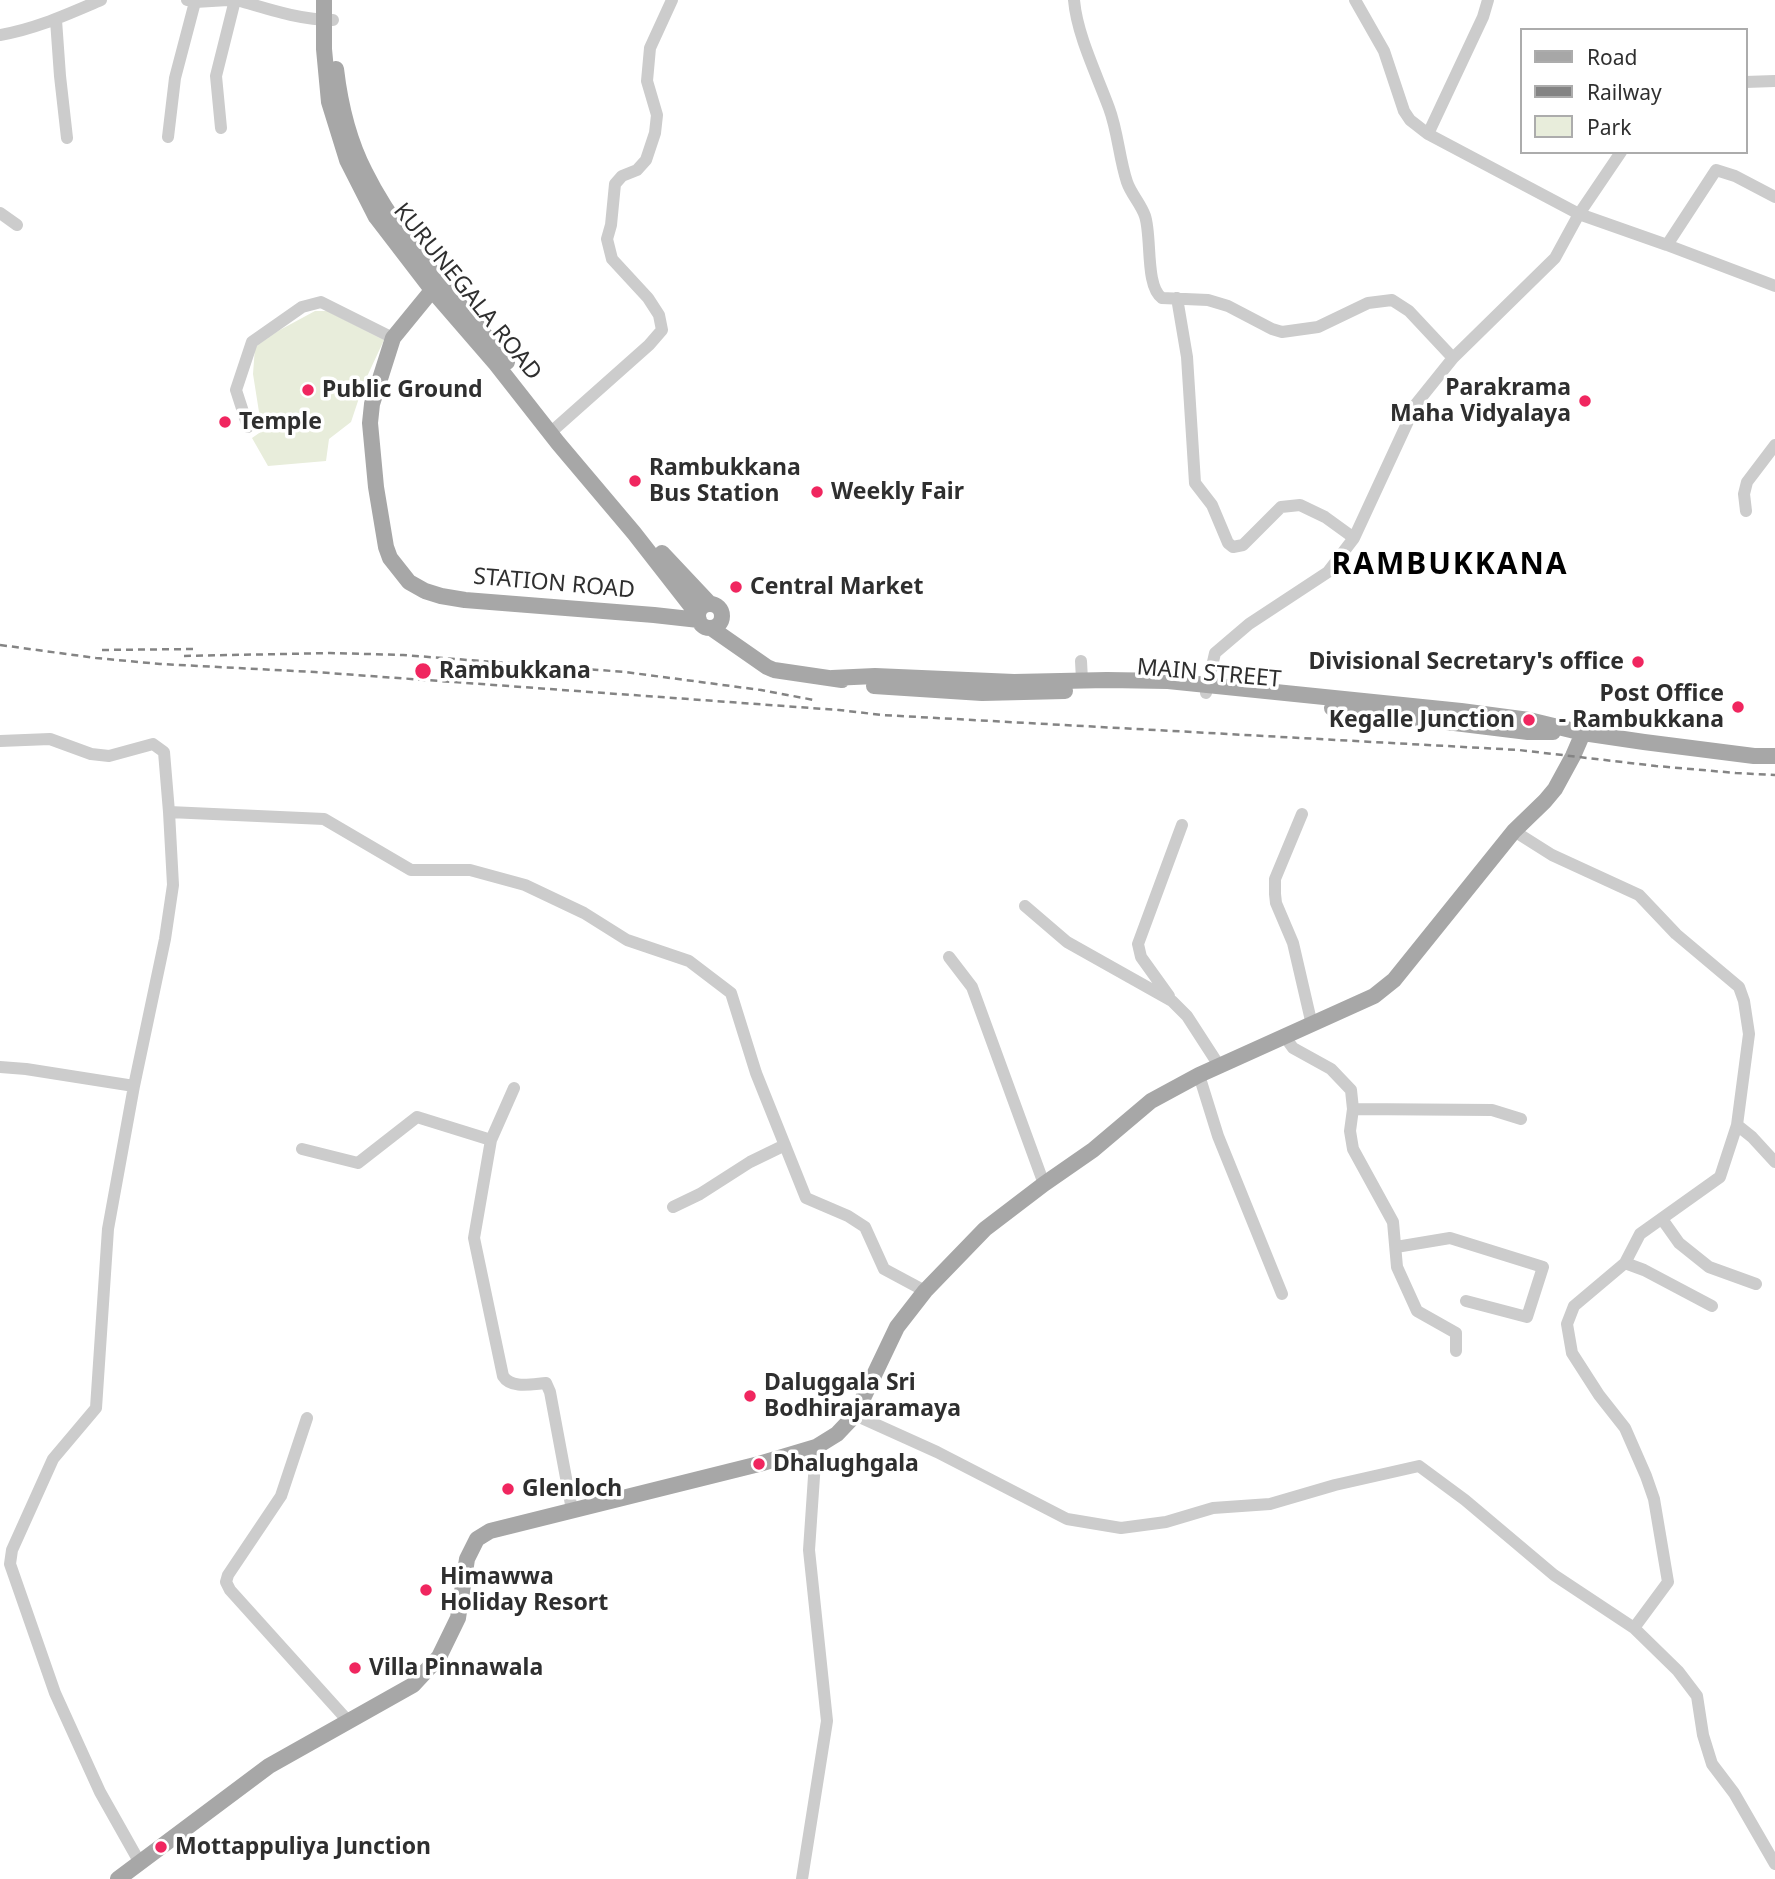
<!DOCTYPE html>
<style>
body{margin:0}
#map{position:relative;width:1775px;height:1879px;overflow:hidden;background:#fff;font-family:"Noto Sans",sans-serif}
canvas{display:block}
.legend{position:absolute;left:1520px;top:28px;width:228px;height:126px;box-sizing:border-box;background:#fff;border:2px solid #acacac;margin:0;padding:9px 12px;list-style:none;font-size:21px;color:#2f2f2f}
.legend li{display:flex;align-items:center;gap:14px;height:35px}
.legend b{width:35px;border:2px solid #acacac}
</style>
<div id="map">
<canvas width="1775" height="1879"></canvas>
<ul class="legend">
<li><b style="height:9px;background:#a7a7a7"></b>Road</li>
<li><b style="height:9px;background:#848484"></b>Railway</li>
<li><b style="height:19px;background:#e8eddb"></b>Park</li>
</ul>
</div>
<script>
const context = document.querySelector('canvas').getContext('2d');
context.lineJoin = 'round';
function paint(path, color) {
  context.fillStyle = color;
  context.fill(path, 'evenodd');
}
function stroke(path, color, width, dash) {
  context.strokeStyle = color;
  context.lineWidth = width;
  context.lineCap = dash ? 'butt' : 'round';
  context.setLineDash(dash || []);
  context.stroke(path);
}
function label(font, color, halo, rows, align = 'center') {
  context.font = font + ' "Noto Sans",sans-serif';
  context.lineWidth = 7;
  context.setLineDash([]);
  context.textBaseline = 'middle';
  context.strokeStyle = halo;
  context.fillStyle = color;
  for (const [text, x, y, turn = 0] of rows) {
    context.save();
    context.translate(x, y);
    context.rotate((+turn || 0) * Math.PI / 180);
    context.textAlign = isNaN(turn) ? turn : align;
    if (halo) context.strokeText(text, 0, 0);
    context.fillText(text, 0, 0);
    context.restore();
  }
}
const green = new Path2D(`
 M 315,311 L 327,311 L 384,340 L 364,383 L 351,422 L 329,439 L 326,461 L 268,466 L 252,438 L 262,431 L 253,374 L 255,347 L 278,331 Z`);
const minor = new Path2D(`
 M 187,0 L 195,2 L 228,0
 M 237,0 C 268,9 300,20 333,20
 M 1074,0 C 1077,35 1097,75 1109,108 C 1118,132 1119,158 1127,182 C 1131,194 1141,204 1145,216 C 1152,237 1145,286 1162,298 L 1208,300 L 1228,306 L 1272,329 L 1282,332 L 1318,327 L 1368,303 L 1392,300 L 1409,311 L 1453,358
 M 1355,0 L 1384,51 L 1404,111 L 1410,120 L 1428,134 L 1579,214 L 1667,245 L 1775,286
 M 56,20 L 60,76 L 67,138
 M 0,35 C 36,29 68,14 101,0
 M 1745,82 L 1775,81
 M 221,128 L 216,76 L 235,0
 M 1428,134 L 1483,17 L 1488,0
 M 168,137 L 175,78 L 195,2
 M 0,213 L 17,225
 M 1667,245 L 1716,170 L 1735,176 L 1775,197
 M 1177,298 L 1187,357 L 1195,483 L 1212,505 L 1228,543 L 1233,547 L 1243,545 L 1281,507 L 1300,505 L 1325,517 L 1354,538
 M 248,427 L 236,390 L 252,342 L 302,307 L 321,302 L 393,338
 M 550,433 L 649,345 L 662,330 L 659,315 L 648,298 L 612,259 L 607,239 L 611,225 L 615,184 L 622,176 L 637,170 L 646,160 L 655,133 L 657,115 L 647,81 L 650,48 L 672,0
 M 1746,511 L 1744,494 L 1747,482 L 1775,445
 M 1081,661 L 1082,680
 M 1206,693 L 1215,653 L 1249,624 L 1328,572 L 1354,538 L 1416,404 L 1453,358 L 1555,258 L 1579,214 L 1621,152
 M 0,741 L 50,739 L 91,754 L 109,756 L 153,744 L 164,752 L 169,812
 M 1302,814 L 1275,879 L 1275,894 L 1276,903 L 1293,943 L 1312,1025
 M 1514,831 L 1552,855 L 1639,895 L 1676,934 L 1739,987 L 1744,1001 L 1749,1034 L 1737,1125 L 1720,1177 L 1640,1234 L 1625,1263 L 1574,1306 L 1567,1324 L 1572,1353 L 1599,1395 L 1625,1428 L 1646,1476 L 1654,1499 L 1668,1582 L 1634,1628
 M 1025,906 L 1067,942 L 1172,1001 L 1187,1016 L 1220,1067
 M 949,957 L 972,987 L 1044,1184
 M 1169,996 L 1141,957 L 1138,944 L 1182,825
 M 1285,1037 L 1293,1048 L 1331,1069 L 1351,1090 L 1353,1109 L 1350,1131 L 1353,1149 L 1393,1222 L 1397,1267 L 1417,1311 L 1456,1333 L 1456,1351
 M 0,1067 L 26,1069 L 134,1086
 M 1199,1075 L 1218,1136 L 1282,1294
 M 514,1088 L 491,1140 L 474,1238 L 503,1376 C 511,1389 532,1384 546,1383 L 550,1392 L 572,1510
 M 1353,1109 L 1492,1110 L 1521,1119
 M 1737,1125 L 1752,1137 L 1775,1162
 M 302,1149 L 358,1163 L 417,1117 L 491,1140
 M 673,1207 L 700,1194 L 750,1162 L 785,1145
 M 1662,1219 L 1679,1243 L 1709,1267 L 1756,1284
 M 1396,1247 L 1450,1238 L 1543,1267 L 1527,1317 L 1466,1301
 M 1625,1263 L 1644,1270 L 1712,1306
 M 855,1415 L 937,1452 L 1067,1519 L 1121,1528 L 1166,1522 L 1213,1508 L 1270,1504 L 1335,1485 L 1419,1466 L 1465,1500 L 1554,1575 L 1634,1628 L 1678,1671 L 1697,1696 L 1703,1735 L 1712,1764 L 1734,1793 L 1775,1864
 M 307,1418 L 281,1496 L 228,1575 L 226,1582 L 230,1590 L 349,1722
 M 140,1863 L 100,1792 L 55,1693 L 10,1564 L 12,1550 L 53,1459 L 96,1408 L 108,1229 L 134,1086 L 165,939 L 173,885 L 169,812 L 324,819 L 411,870 L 470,870 L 525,885 L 584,913 L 627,940 L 689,961 L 731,993 L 756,1073 L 806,1198 L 848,1216 L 865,1227 L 884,1269 L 925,1291
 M 802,1879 L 827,1721 L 809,1550 L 816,1447`);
const major = new Path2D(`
 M 324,0 L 324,49 L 329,102 L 347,160 L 376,217 L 432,290 L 496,364 L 558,443 L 634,533 L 698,615
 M 336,69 C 340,103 349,141 365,172 C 399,241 459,301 507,362
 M 438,283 L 393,338 L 372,404 L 370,423 L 376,487 L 386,547 L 390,558 L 409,582 L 425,591 L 441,596 L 465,600 L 654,615 L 699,620
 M 662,553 L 710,604
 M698 616a12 12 0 1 1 24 0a12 12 0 1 1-24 0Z
 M 711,628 L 767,667 L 774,670 L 842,680
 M 832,678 L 875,676 L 1014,682 L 1107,680 L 1168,681 L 1461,711 L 1529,720 L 1583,733 L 1644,742 L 1754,756 L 1775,756
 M 874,686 L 982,693 L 1065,691
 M 1332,708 L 1528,732 L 1553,732
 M 118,1879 L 269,1766 L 413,1685 L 439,1657 L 458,1618 L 467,1559 L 477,1539 L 490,1531 L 759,1464 L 816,1447 L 837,1434 L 855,1415 L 897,1327 L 925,1291 L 985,1229 L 1044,1184 L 1093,1150 L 1151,1101 L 1199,1075 L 1374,996 L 1394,980 L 1514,831 L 1545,801 L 1555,789 L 1573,756 L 1583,733`);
const rail = new Path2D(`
 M 0,645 L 96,658 L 160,664 L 315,672 L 839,710 L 882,715 L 1519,750 L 1656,766 L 1736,773 L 1775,775
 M 102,650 L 196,649
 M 184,656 L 330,653 L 403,655 L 625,672 L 761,690 L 814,700`);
const markers = [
 [308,390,7,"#f0265f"],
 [1585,401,7,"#f0265f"],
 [225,422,7,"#f0265f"],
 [635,481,7,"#f0265f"],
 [817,492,7,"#f0265f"],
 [736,587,7,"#f0265f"],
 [1638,662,7,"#f0265f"],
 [423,671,9,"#f0265f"],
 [1738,707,7,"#f0265f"],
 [1529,720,7,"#f0265f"],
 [750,1396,7,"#f0265f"],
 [759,1464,7,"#f0265f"],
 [508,1489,7,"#f0265f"],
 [426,1590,7,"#f0265f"],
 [355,1668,7,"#f0265f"],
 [161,1847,7,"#f0265f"]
];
const streetNames = [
 ["KURUNEGALA ROAD",467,292,51],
 ["STATION ROAD",554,584,5],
 ["MAIN STREET",1209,674,5]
];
const poiNames = [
 ["Parakrama",1571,388,"right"],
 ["Maha Vidyalaya",1571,414,"right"],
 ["Public Ground",322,390],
 ["Temple",239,422],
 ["Rambukkana",649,468],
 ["Bus Station",649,494],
 ["Weekly Fair",831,492],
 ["Central Market",750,587],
 ["Divisional Secretary's office",1624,662,"right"],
 ["Rambukkana",439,671],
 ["Post Office",1724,694,"right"],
 ["- Rambukkana",1724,720,"right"],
 ["Kegalle Junction",1515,720,"right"],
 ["Daluggala Sri",764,1383],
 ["Bodhirajaramaya",764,1409],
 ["Dhalughgala",773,1464],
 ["Glenloch",522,1489],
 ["Himawwa",440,1577],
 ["Holiday Resort",440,1603],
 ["Villa Pinnawala",369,1668],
 ["Mottappuliya Junction",175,1847]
];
const districtNames = [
 ["RAMBUKKANA",1450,565]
];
paint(green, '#e8eddb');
stroke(minor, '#ccc', 12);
stroke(major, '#a7a7a7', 16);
stroke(rail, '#848484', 2.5, [7, 5]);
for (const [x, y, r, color] of markers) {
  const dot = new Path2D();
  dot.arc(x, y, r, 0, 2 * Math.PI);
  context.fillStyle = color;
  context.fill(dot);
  stroke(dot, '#fff', 2.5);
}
label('23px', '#2f2f2f', '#fff', streetNames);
label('bold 23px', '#2f2f2f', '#fff', poiNames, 'left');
context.letterSpacing = '2px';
label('bold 30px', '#000', '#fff', districtNames);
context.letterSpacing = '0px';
</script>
